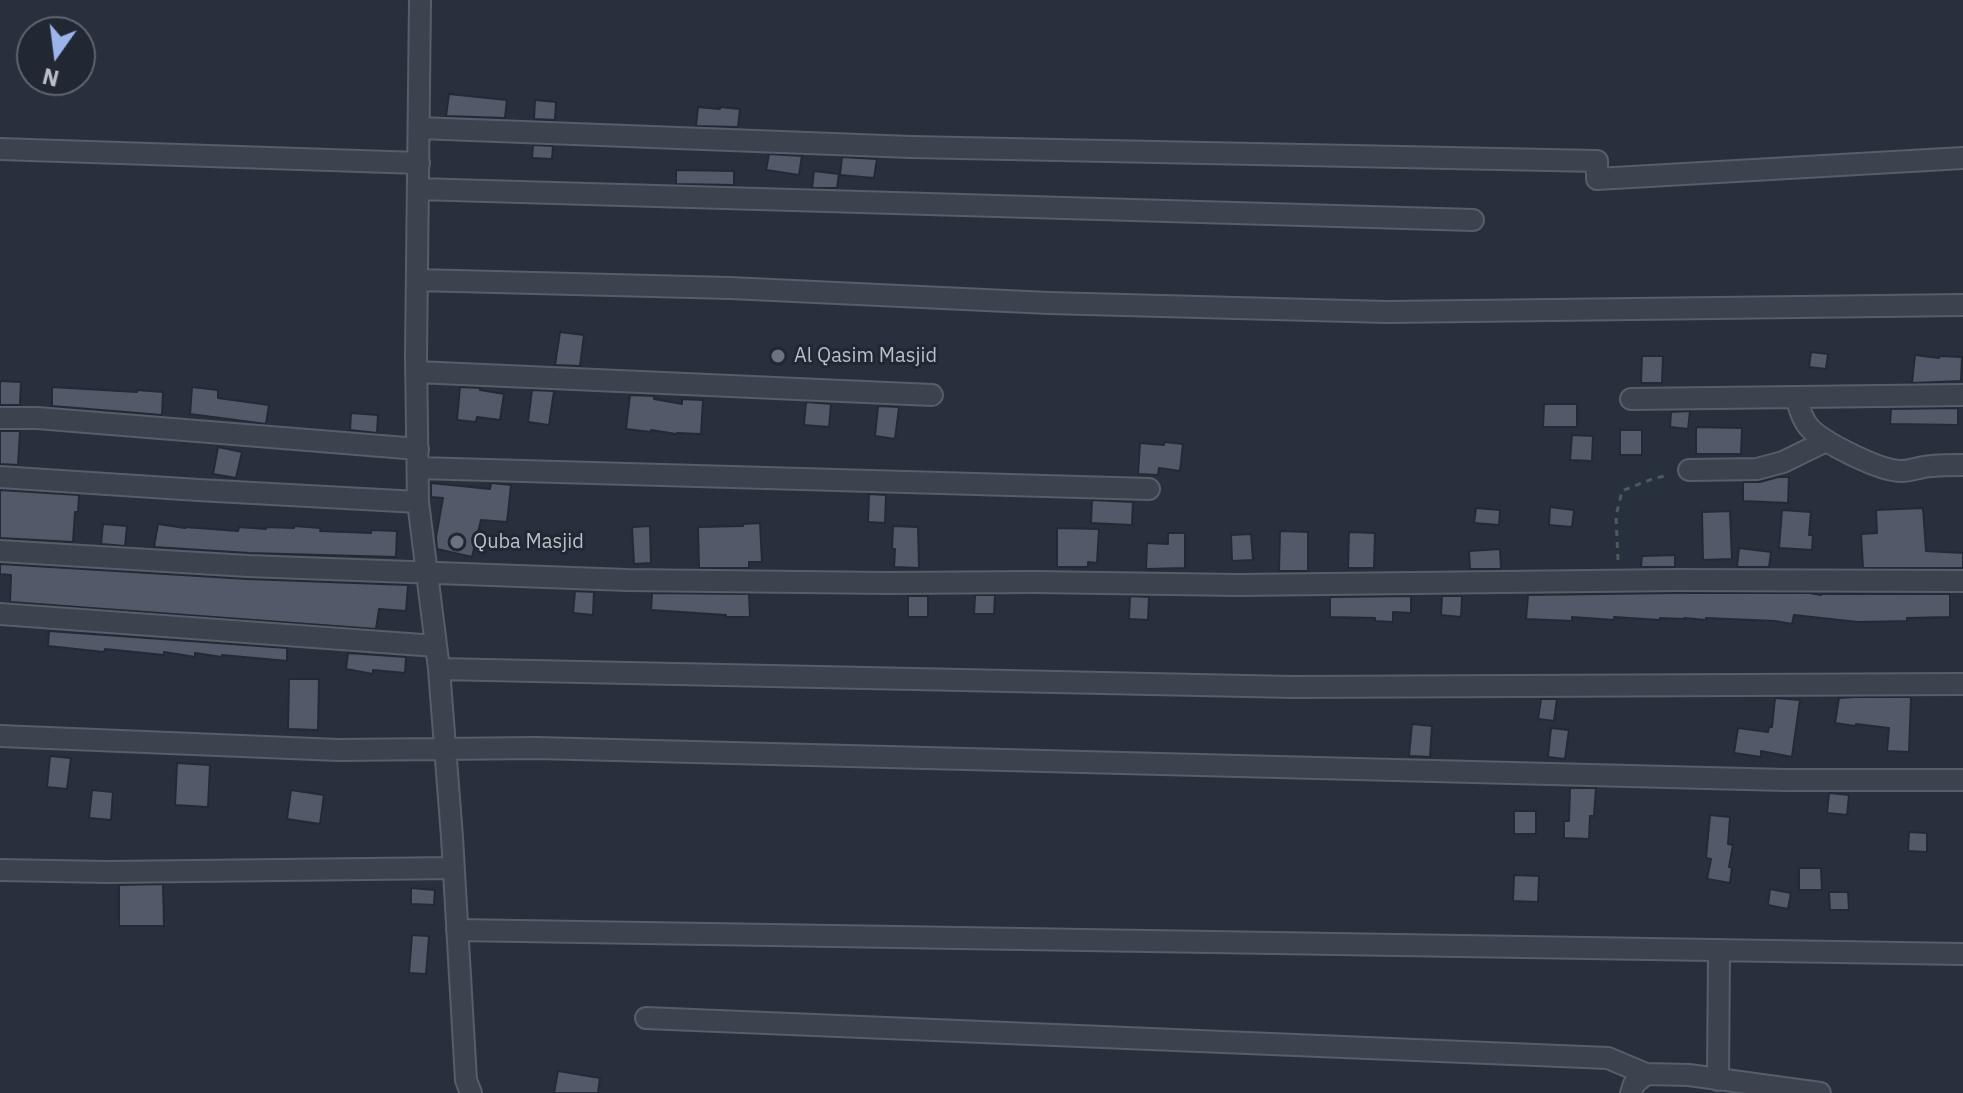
<!DOCTYPE html>
<style>
body{margin:0}
#map{position:relative;width:1963px;height:1093px;overflow:hidden;background:#29303d;font-family:"IBM Plex Sans",sans-serif}
canvas{display:block}
.north{position:absolute;left:16px;top:16px;width:80px;height:80px;box-sizing:border-box;background:#212833;border:2px solid #5e646f;border-radius:50%;rotate:194deg;font-size:22px;font-weight:700;line-height:32px;text-align:center;color:#b9bec8}
.north::after{content:'';display:block;margin:auto;width:28px;height:36px;background:#9bb5eb;clip-path:polygon(50% 0,100% 100%,50% 72%,0 100%)}
</style>
<div id="map">
<canvas width="1963" height="1093"></canvas>
<div class="north">N</div>
</div>
<script>
const context = document.querySelector('canvas').getContext('2d');
context.lineJoin = 'round';
function paint(path, color) {
  context.fillStyle = color;
  context.fill(path, 'evenodd');
}
function stroke(path, color, width, dash) {
  context.strokeStyle = color;
  context.lineWidth = width;
  context.lineCap = dash ? 'butt' : 'round';
  context.setLineDash(dash || []);
  context.stroke(path);
}
function label(font, color, halo, rows, align = 'center') {
  context.font = font + ' "IBM Plex Sans",sans-serif';
  context.lineWidth = 6;
  context.setLineDash([]);
  context.textBaseline = 'middle';
  context.strokeStyle = halo;
  context.fillStyle = color;
  for (const [text, x, y, turn = 0] of rows) {
    context.save();
    context.translate(x, y);
    context.rotate((+turn || 0) * Math.PI / 180);
    context.textAlign = isNaN(turn) ? turn : align;
    if (halo) context.strokeText(text, 0, 0);
    context.fillText(text, 0, 0);
    context.restore();
  }
}
const building = new Path2D(`
 M 449,94 L 507,100 L 505,118 L 446,116 Z
 M 535,100 L 556,102 L 555,120 L 534,119 Z
 M 698,107 L 720,109 L 720,107 L 740,109 L 738,127 L 696,126 Z
 M 533,145 L 553,146 L 552,159 L 532,158 Z
 M 769,154 L 802,156 L 799,175 L 766,170 Z
 M 842,157 L 877,159 L 874,178 L 840,175 Z
 M 676,170 L 734,171 L 734,185 L 676,184 Z
 M 814,171 L 839,174 L 837,188 L 812,188 Z
 M 560,332 L 584,335 L 580,366 L 555,365 Z
 M 1811,352 L 1828,354 L 1826,369 L 1809,367 Z
 M 1915,355 L 1939,358 L 1939,356 L 1962,357 L 1961,381 L 1912,383 Z
 M 1642,356 L 1663,356 L 1662,383 L 1641,383 Z
 M 0,381 L 21,382 L 20,405 L 0,405 Z
 M 52,387 L 137,392 L 137,390 L 163,392 L 162,415 L 52,406 Z
 M 192,387 L 218,390 L 218,398 L 269,405 L 266,424 L 190,414 Z
 M 460,387 L 480,388 L 480,390 L 504,394 L 500,420 L 477,417 L 476,422 L 457,420 Z
 M 532,390 L 554,391 L 549,425 L 528,422 Z
 M 630,395 L 654,396 L 654,399 L 682,404 L 682,399 L 703,400 L 701,434 L 677,433 L 676,434 L 651,430 L 651,432 L 626,429 Z
 M 806,402 L 831,404 L 829,427 L 804,425 Z
 M 1544,404 L 1577,404 L 1577,427 L 1543,427 Z
 M 878,406 L 899,407 L 895,439 L 875,436 Z
 M 1958,408 L 1958,425 L 1890,424 L 1891,409 Z
 M 1690,411 L 1688,429 L 1670,427 L 1671,412 Z
 M 351,413 L 378,415 L 377,433 L 350,430 Z
 M 1696,427 L 1742,428 L 1741,454 L 1696,454 Z
 M 1620,430 L 1642,430 L 1642,455 L 1620,455 Z
 M 0,431 L 20,431 L 18,465 L 0,464 Z
 M 1572,435 L 1593,436 L 1592,461 L 1570,460 Z
 M 1164,442 L 1183,444 L 1180,471 L 1159,468 L 1158,475 L 1138,474 L 1140,443 L 1164,445 Z
 M 218,447 L 242,452 L 236,478 L 213,474 Z
 M 1778,477 L 1789,477 L 1788,503 L 1743,501 L 1743,482 L 1760,482 Z
 M 431,483 L 490,489 L 491,483 L 511,485 L 507,522 L 481,520 L 472,557 L 437,549 L 436,537 L 443,498 L 431,497 Z
 M 0,490 L 79,495 L 78,512 L 75,512 L 73,542 L 0,538 Z
 M 869,494 L 886,495 L 885,523 L 868,522 Z
 M 1092,500 L 1133,502 L 1132,525 L 1091,523 Z
 M 1550,507 L 1574,510 L 1572,527 L 1549,525 Z
 M 1476,508 L 1500,510 L 1499,525 L 1474,523 Z
 M 1923,508 L 1926,551 L 1963,553 L 1963,568 L 1863,568 L 1861,534 L 1877,533 L 1876,510 Z
 M 1782,510 L 1811,512 L 1809,535 L 1813,535 L 1812,550 L 1779,548 Z
 M 1730,511 L 1732,559 L 1703,560 L 1702,512 Z
 M 760,523 L 762,562 L 749,562 L 749,568 L 699,568 L 698,527 L 743,526 L 743,524 Z
 M 103,524 L 127,526 L 125,546 L 101,544 Z
 M 158,524 L 185,528 L 185,527 L 238,531 L 239,527 L 266,529 L 266,527 L 294,528 L 294,526 L 321,528 L 320,531 L 371,533 L 371,530 L 397,531 L 396,557 L 249,553 L 154,547 Z
 M 650,526 L 651,563 L 634,564 L 632,527 Z
 M 893,526 L 918,527 L 919,568 L 894,567 L 895,549 L 892,549 Z
 M 1057,528 L 1099,529 L 1097,563 L 1088,562 L 1088,567 L 1057,567 Z
 M 1280,531 L 1308,532 L 1308,571 L 1279,571 Z
 M 1349,532 L 1375,533 L 1374,568 L 1348,568 Z
 M 1168,533 L 1185,533 L 1185,568 L 1146,569 L 1147,543 L 1168,544 Z
 M 1251,534 L 1253,560 L 1232,561 L 1231,535 Z
 M 1739,548 L 1771,552 L 1769,567 L 1737,567 Z
 M 1500,549 L 1501,569 L 1470,569 L 1469,551 Z
 M 1675,555 L 1675,567 L 1641,567 L 1642,556 Z
 M 0,564 L 248,579 L 408,585 L 406,611 L 379,609 L 376,629 L 10,602 L 11,575 L 0,574 Z
 M 575,591 L 594,592 L 593,615 L 573,613 Z
 M 652,593 L 749,594 L 750,617 L 726,617 L 726,615 L 651,610 Z
 M 1676,593 L 1809,593 L 1821,595 L 1821,594 L 1950,594 L 1950,617 L 1907,618 L 1907,621 L 1858,622 L 1794,615 L 1792,624 L 1775,621 L 1706,618 L 1706,620 L 1684,618 L 1684,619 L 1660,618 L 1660,620 L 1614,617 L 1614,620 L 1572,617 L 1572,621 L 1526,619 L 1528,595 Z
 M 975,595 L 995,595 L 994,614 L 974,614 Z
 M 908,596 L 928,596 L 928,617 L 908,617 Z
 M 1130,596 L 1149,597 L 1148,620 L 1129,619 Z
 M 1411,596 L 1411,613 L 1393,612 L 1393,622 L 1375,621 L 1375,618 L 1330,617 L 1330,597 Z
 M 1442,596 L 1462,596 L 1461,617 L 1441,615 Z
 M 49,631 L 287,648 L 287,661 L 222,655 L 222,657 L 195,653 L 195,657 L 164,652 L 164,655 L 105,649 L 104,652 L 48,646 Z
 M 348,653 L 406,657 L 405,673 L 373,670 L 373,674 L 346,669 Z
 M 289,679 L 319,679 L 318,730 L 288,729 Z
 M 1855,697 L 1911,697 L 1909,752 L 1887,751 L 1889,728 L 1856,724 L 1855,726 L 1835,723 L 1839,698 Z
 M 1775,698 L 1800,700 L 1792,757 L 1761,751 L 1761,757 L 1734,753 L 1738,728 L 1768,732 L 1769,727 L 1772,727 Z
 M 1541,699 L 1557,699 L 1554,721 L 1538,719 Z
 M 1412,724 L 1432,726 L 1430,757 L 1409,756 Z
 M 1551,728 L 1569,730 L 1565,759 L 1548,757 Z
 M 50,756 L 71,758 L 67,789 L 47,787 Z
 M 177,763 L 210,765 L 208,807 L 175,805 Z
 M 1570,788 L 1596,788 L 1594,816 L 1590,816 L 1589,839 L 1564,838 L 1564,821 L 1569,821 Z
 M 92,790 L 113,792 L 111,820 L 89,818 Z
 M 291,790 L 324,795 L 320,824 L 287,819 Z
 M 1829,793 L 1849,795 L 1847,815 L 1827,813 Z
 M 1514,811 L 1536,811 L 1536,834 L 1514,834 Z
 M 1710,815 L 1730,817 L 1728,844 L 1733,845 L 1729,867 L 1732,868 L 1730,883 L 1707,879 L 1711,859 L 1706,858 Z
 M 1909,832 L 1927,833 L 1927,852 L 1908,851 Z
 M 1799,868 L 1821,868 L 1822,890 L 1799,890 Z
 M 1514,875 L 1539,876 L 1538,902 L 1513,901 Z
 M 163,884 L 164,926 L 119,926 L 119,885 Z
 M 411,888 L 435,890 L 434,905 L 411,904 Z
 M 1770,889 L 1791,893 L 1788,909 L 1768,905 Z
 M 1829,892 L 1848,892 L 1849,910 L 1830,910 Z
 M 412,935 L 429,936 L 426,974 L 409,973 Z
 M 558,1071 L 600,1078 L 598,1093 L 554,1093 Z`);
const path = new Path2D(`
 M 1618,560 L 1616,516 L 1622,491 L 1652,479 L 1669,475`);
const minor = new Path2D(`
 M 420,0 L 416,356 L 418,502 L 439,669 L 452,837 L 466,1080 L 471,1093
 M 419,128 L 911,147 L 1597,161 L 1597,179 L 1963,158
 M 0,149 L 419,163
 M 418,189 L 1473,220
 M 417,280 L 730,288 L 1049,303 L 1387,312 L 1963,305
 M 417,372 L 932,395
 M 1796,397 C 1799,407 1801,417 1808,426 C 1821,442 1880,471 1901,471 C 1912,471 1922,466 1932,466 C 1942,465 1953,465 1963,465
 M 1631,399 L 1963,395
 M 0,418 L 37,418 L 418,449
 M 419,468 L 1149,489
 M 1689,470 L 1757,469 L 1783,462 L 1826,441
 M 0,477 L 198,490 L 418,502
 M 0,551 L 248,566 L 627,580 L 887,583 L 1034,582 L 1239,585 L 1676,580 L 1963,581
 M 0,614 L 436,646
 M 439,669 L 1293,687 L 1963,684
 M 0,736 L 338,750 L 537,748 L 1785,780 L 1963,780
 M 0,870 L 107,872 L 453,868
 M 457,930 L 1963,954
 M 646,1018 L 1608,1058 L 1646,1074
 M 1718,1080 L 1719,950
 M 1631,1093 L 1634,1084 L 1646,1074 L 1689,1075 L 1820,1093`);
const markers = [
 [778,356,8,"#6b7280"],
 [457,542,8,"#6b7280"]
];
const poiNames = [
 ["Al Qasim Masjid",794,356],
 ["Quba Masjid",473,542]
];
paint(building, '#525968');
stroke(building, '#232a35', 2);
stroke(minor, '#575e68', 24);
stroke(path, '#4b5a5d', 3, [6, 6]);
stroke(minor, '#3d434e', 20);
for (const [x, y, r, color] of markers) {
  const dot = new Path2D();
  dot.arc(x, y, r, 0, 2 * Math.PI);
  context.fillStyle = color;
  context.fill(dot);
  stroke(dot, '#212833', 3);
}
label('20px', '#b9bec8', '#212833', poiNames, 'left');
</script>
